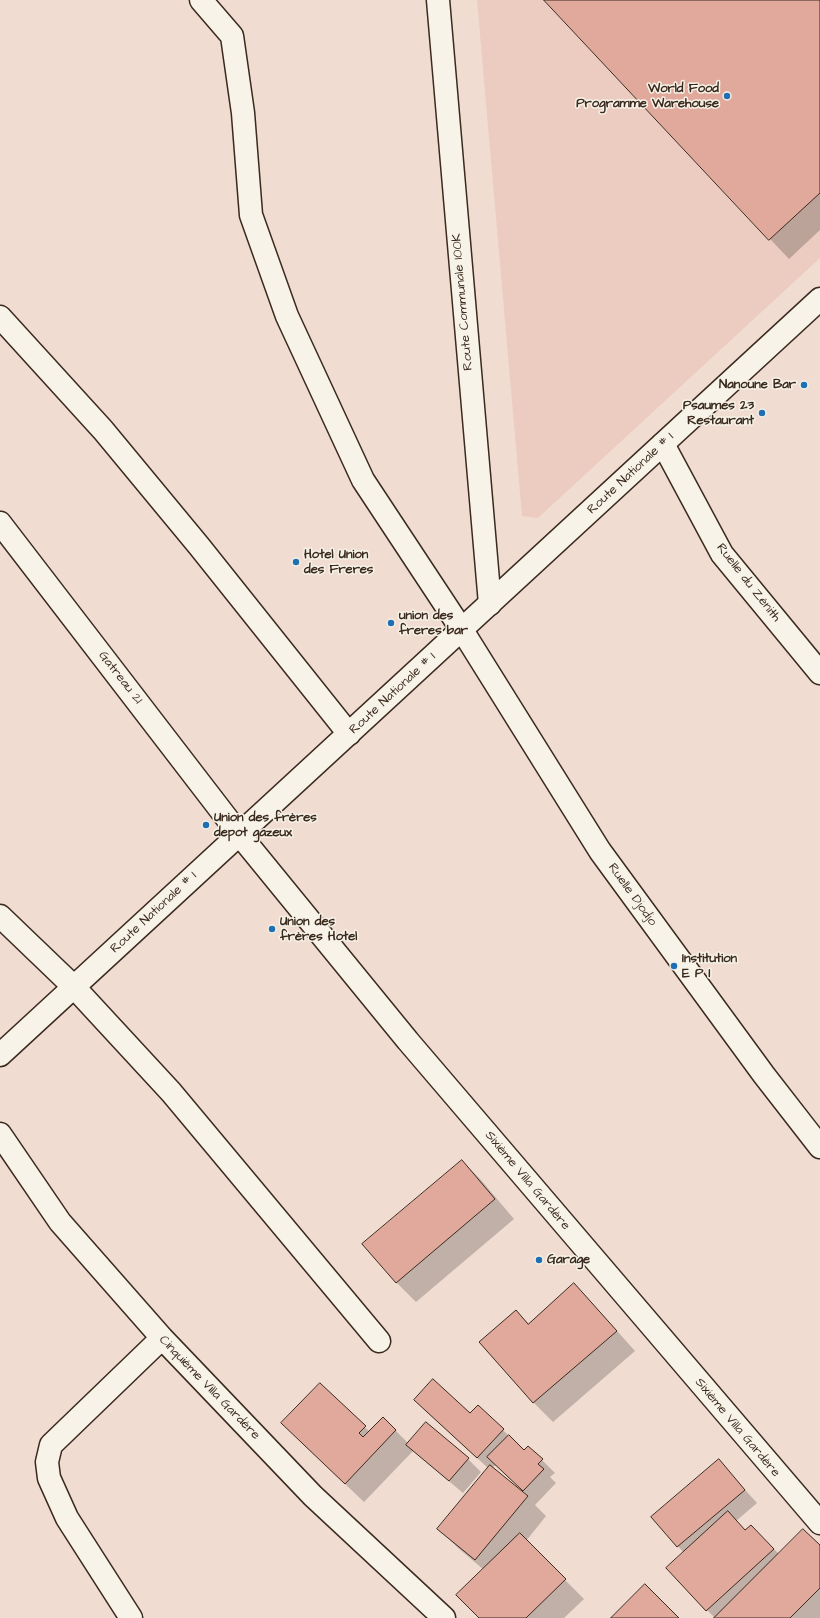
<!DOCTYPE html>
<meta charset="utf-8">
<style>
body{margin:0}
canvas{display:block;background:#f0dcd1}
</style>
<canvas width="820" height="1618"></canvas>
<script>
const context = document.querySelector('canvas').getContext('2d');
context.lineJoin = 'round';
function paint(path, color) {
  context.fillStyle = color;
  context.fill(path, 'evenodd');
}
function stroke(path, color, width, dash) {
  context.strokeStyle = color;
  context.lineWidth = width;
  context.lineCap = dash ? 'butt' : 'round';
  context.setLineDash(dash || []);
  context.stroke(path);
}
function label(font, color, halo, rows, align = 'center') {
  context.font = font + ' "Architects Daughter",sans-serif';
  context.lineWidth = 3;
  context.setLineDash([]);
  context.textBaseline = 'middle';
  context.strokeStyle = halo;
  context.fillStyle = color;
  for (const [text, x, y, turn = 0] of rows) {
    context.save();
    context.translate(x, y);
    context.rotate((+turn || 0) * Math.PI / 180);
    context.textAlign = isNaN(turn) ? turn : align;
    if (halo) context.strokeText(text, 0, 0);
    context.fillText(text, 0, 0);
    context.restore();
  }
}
const built = new Path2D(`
 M 477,0 L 820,0 L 820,258 L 538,518 L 522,516 Z`);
const shadow = new Path2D(`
 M 545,0 L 820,0 L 820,230 L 789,259 Z
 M 462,1161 L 481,1180 L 514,1219 L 416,1302 L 397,1283 L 363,1244 Z
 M 574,1285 L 593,1304 L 635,1351 L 553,1422 L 534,1403 L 480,1342 L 516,1311 L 529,1324 Z
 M 320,1384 L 370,1432 L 395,1430 L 409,1444 L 468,1459 L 481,1472 L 463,1493 L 413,1451 L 364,1502 L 301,1442 Z
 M 428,1413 L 470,1414 L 503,1430 L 524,1451 L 542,1460 L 555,1473 L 550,1477 L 556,1483 L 535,1505 L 546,1516 L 526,1541 L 584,1599 L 564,1618 L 480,1618 L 484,1570 L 458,1548 L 439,1529 L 488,1468 ZM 496,1465 L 525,1493 L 524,1495 L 492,1468 Z
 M 719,1461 L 757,1503 L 736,1521 L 746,1531 L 770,1545 L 779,1554 L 820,1547 L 820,1618 L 715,1618 L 707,1610 L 684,1553 L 652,1517 Z`);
const building = new Path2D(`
 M 544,0 L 820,0 L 820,193 L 769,240 Z
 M 462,1160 L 495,1199 L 396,1283 L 362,1244 Z
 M 574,1283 L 617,1331 L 533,1403 L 479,1342 L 516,1310 L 528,1324 Z
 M 433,1379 L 470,1413 L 478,1405 L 504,1429 L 477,1458 L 414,1400 Z
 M 320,1383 L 366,1426 L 359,1433 L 363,1437 L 383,1417 L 396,1430 L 345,1484 L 281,1423 Z
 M 426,1422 L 469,1458 L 449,1481 L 406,1445 Z
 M 509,1435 L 524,1450 L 528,1446 L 543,1459 L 538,1464 L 544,1469 L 523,1491 L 487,1457 Z
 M 719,1459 L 745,1490 L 677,1547 L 651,1517 Z
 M 490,1465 L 528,1496 L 475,1560 L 437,1529 Z
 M 728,1511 L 745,1530 L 751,1525 L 774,1549 L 706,1611 L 666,1568 Z
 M 803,1529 L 820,1545 L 820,1588 L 790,1618 L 714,1618 Z
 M 520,1533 L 566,1579 L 526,1618 L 479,1618 L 456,1595 Z
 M 645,1584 L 679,1618 L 611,1618 Z`);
const minor = new Path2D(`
 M 201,0 L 232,36 L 243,113 L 251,215 L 287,316 L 363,480 L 462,630 L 600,851 L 764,1075 L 820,1147
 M 0,317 L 103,430 L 199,546 L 349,734
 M 663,444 L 722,554 L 820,673
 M 0,523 L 239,834 L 408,1041 L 820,1523
 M 0,916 L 74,987 L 171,1092 L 379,1341
 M 0,1134 L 60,1222 L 162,1338 L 313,1496 L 444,1618
 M 131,1618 L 67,1518 L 49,1478 L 47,1462 L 51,1445 L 162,1338`);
const tertiary = new Path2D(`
 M 438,0 L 490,604`);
const primary = new Path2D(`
 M 0,1055 L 820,299`);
const markers = [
 [727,96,4,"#1f6fb2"],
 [804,385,4,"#1f6fb2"],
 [762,413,4,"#1f6fb2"],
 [296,562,4,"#1f6fb2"],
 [391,623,4,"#1f6fb2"],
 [206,825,4,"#1f6fb2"],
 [272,929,4,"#1f6fb2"],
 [674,966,4,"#1f6fb2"],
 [539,1260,4,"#1f6fb2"]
];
const poiNames = [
 ["World Food",719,89,"right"],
 ["Programme Warehouse",719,104,"right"],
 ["Nanoune Bar",796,385,"right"],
 ["Psaumes 23",754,406,"right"],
 ["Restaurant",754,421,"right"],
 ["Hotel Union",304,555],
 ["des Freres",304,570],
 ["union des",399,616],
 ["freres bar",399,631],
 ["Union des frères",214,818],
 ["depot gazeux",214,833],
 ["Union des",280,922],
 ["frères Hotel",280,937],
 ["Institution",682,959],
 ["E P I",682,974],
 ["Garage",547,1260]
];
const streetNames = [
 ["Route Communale 100K",463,302,-95],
 ["Route Nationale # 1",631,474,-43],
 ["Ruelle du Zénith",748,583,52],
 ["Gatreau 21",120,678,52],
 ["Route Nationale # 1",393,694,-43],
 ["Ruelle Djodjo",632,895,54],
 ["Route Nationale # 1",154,913,-43],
 ["Sixième Villa Gardère",527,1181,50],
 ["Cinquième Villa Gardère",209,1388,46],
 ["Sixième Villa Gardère",737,1428,50]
];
paint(built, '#ecccc1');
paint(shadow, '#0003');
paint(building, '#e1a89c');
stroke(building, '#3b2a1e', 1);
stroke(minor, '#3b2a1e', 25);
stroke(tertiary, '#3b2a1e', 25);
stroke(primary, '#3b2a1e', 25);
stroke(minor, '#f7f3e8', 22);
stroke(tertiary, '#f7f3e8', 22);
stroke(primary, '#f7f3e8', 22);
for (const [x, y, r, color] of markers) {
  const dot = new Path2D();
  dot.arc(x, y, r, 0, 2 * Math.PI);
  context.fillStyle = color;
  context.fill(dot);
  stroke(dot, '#f7f3e8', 1.5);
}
label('bold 13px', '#3b2a1e', '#f7f3e8', poiNames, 'left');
label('13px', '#3b2a1e', '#f7f3e8', streetNames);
</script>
